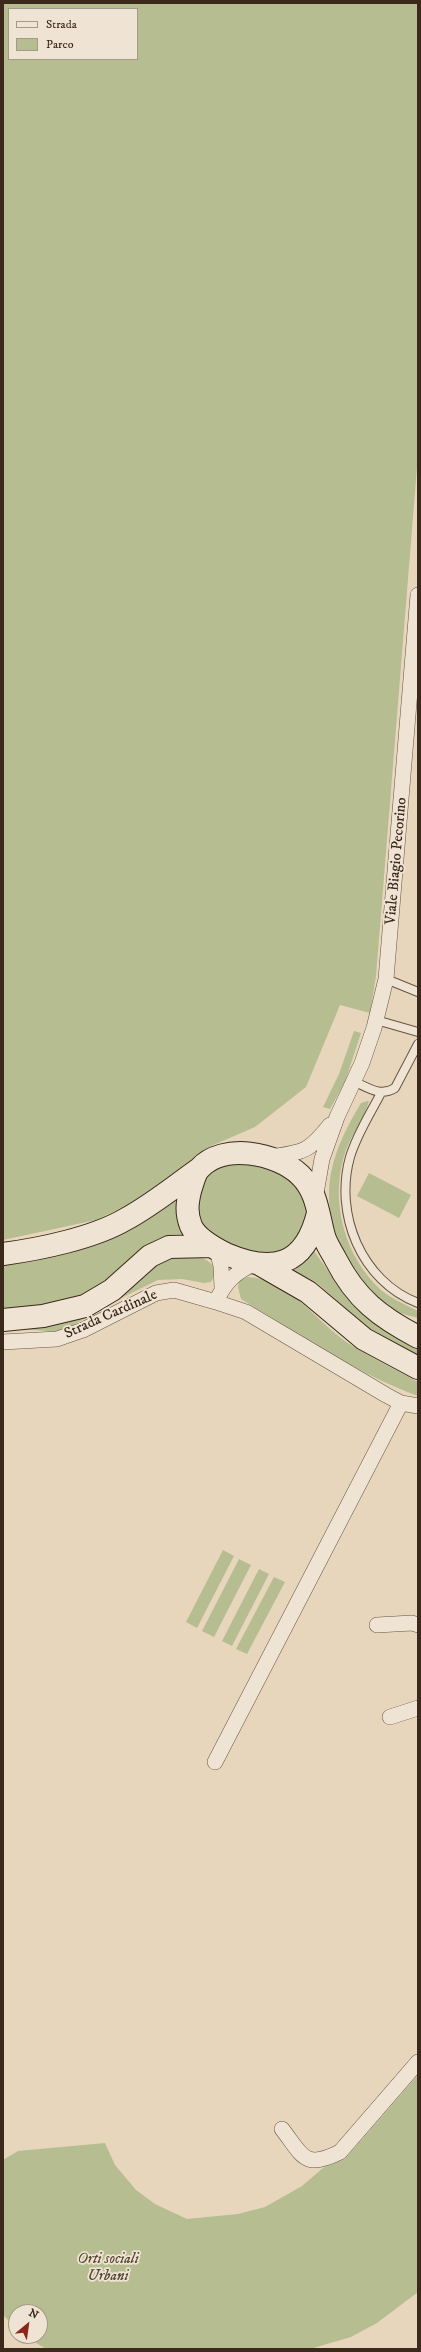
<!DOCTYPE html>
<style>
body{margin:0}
#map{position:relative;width:421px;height:2352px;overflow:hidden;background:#e7d6bc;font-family:"IM FELL DW Pica",serif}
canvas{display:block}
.frame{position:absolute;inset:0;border:4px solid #3b291b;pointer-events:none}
.legend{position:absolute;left:8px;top:8px;width:130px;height:52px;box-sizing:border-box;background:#efe4d3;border:1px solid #a79989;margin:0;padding:5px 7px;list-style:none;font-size:12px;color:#3b291b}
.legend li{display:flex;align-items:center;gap:8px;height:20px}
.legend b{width:20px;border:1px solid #a79989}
.north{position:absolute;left:8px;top:2304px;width:40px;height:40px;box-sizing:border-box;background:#efe4d3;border:1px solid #a79989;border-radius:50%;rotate:29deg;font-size:11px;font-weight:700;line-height:16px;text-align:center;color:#3b291b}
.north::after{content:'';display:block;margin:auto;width:14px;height:18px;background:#8f2418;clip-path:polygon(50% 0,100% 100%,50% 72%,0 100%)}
</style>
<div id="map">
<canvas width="421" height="2352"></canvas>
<div class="frame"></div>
<ul class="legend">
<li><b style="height:5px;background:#efe4d3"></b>Strada</li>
<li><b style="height:11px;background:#b6bd90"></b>Parco</li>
</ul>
<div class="north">N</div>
</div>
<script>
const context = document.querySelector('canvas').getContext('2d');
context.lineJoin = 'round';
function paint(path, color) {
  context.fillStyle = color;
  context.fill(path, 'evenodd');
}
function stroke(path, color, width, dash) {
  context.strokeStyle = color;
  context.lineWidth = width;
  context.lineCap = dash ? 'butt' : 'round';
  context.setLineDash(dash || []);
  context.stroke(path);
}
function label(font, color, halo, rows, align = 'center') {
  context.font = font + ' "IM FELL DW Pica",serif';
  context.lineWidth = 3.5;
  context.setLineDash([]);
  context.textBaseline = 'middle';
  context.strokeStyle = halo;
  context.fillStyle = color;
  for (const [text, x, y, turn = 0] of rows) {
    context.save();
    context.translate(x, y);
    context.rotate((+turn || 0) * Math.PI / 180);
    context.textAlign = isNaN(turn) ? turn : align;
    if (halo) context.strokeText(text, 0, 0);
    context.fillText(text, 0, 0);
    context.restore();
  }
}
const green = new Path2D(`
 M 3,3 L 418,3 L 418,455 L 376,976 L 370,1013 L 340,1005 L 306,1087 L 255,1127 L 211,1146 L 159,1186 L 127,1205 L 96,1220 L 3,1240 ZM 9,9 L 137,9 L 137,59 L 9,59 Z
 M 354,1031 L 361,1033 L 345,1082 L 330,1109 L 323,1107 L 339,1074 Z
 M 367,1101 L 369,1101 C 364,1121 349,1137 344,1156 C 330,1203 345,1257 381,1290 C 392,1299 406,1305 418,1311 L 418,1318 C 411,1316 402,1314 395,1311 C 350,1289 321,1220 331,1173 C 336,1147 348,1125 361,1103 Z
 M 248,1163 C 260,1167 274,1169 285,1176 C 305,1188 315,1222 298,1240 C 295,1243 290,1246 286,1249 C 263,1264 223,1248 205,1230 C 190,1214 196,1179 215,1168 C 225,1162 237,1164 248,1163 Z
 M 369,1173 L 411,1195 L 399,1218 L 357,1196 Z
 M 173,1201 L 180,1201 L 187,1236 C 148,1225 117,1281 84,1296 C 60,1307 29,1309 3,1312 L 3,1260 Z
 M 314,1251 L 341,1289 L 418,1347 L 418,1356 L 370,1330 L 316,1282 L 292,1270 Z
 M 192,1254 C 206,1259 222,1265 211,1282 L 204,1283 L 182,1279 L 158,1280 L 105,1306 L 62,1332 L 3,1328 L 21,1328 L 164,1257 Z
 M 247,1277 C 291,1279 316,1323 351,1345 C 372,1358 396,1370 418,1382 L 418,1396 C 355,1373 298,1333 241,1299 L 238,1287 L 239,1281 Z
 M 223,1550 L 234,1556 L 197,1628 L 186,1622 Z
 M 239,1559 L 251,1565 L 214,1637 L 202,1631 Z
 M 259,1569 L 269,1574 L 232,1646 L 222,1641 Z
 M 274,1577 L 285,1582 L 247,1654 L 236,1649 Z
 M 418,2075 L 418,2292 L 377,2323 L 351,2337 L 310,2349 L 46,2349 L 25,2336 L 40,2336 L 40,2312 L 16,2312 L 16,2328 L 3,2315 L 3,2160 L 18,2151 L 105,2143 L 115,2165 L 136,2190 L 155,2204 L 187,2219 L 238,2214 L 265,2207 L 302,2186 L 323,2168 L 345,2159 Z`);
const service = new Path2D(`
 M 386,979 L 418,992
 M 376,1020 L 418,1032
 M 355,1082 C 369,1088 380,1097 395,1088 L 418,1044
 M 381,1093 C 370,1114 357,1134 350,1157 C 334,1214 361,1281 418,1303`);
const minor = new Path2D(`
 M 270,1157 C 303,1152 308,1153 330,1125
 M 315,1199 L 322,1159 L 337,1117 L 362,1063 L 374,1028 L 386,979 L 418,595
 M 217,1250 L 221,1266 L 222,1288
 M 256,1263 C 236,1271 224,1283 216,1302 L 246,1312 L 386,1395 L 401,1403 L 418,1406
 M 3,1342 L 57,1339 L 83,1330 L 156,1293 L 174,1290 L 216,1302
 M 377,1625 L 412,1623 L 418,1625
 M 390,1717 L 418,1708
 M 215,1762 L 401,1403
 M 282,2129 C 303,2156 304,2170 340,2152 L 418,2062`);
const secondary = new Path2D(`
 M 318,1213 C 305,1266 273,1274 226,1254 C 214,1248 197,1239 191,1226 C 186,1213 187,1204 190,1191 C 192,1185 195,1173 199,1169 C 223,1142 277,1153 300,1175 C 317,1191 318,1214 324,1236 C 326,1244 332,1252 336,1260 C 356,1299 380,1317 418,1337
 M 3,1254 C 40,1249 94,1238 126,1219 C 152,1205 175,1186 199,1169
 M 261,1265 L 308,1292 L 364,1339 L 418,1368
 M 3,1320 L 43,1316 L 85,1306 L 112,1290 L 150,1256 L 169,1247 L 211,1246`);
const streetNames = [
 ["Viale Biagio Pecorino",397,861,-85],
 ["Strada Cardinale",111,1315,-24]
];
const parkNames = [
 ["Orti sociali",108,2260],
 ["Urbani",108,2277]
];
paint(green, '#b6bd90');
stroke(service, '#665443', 10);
stroke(minor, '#665443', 16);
stroke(secondary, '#3b291b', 24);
stroke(service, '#efe4d3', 8);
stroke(minor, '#efe4d3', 15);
stroke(secondary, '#efe4d3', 22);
label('15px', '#3b291b', '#efe4d3', streetNames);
label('italic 15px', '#544732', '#efe4d3', parkNames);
</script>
